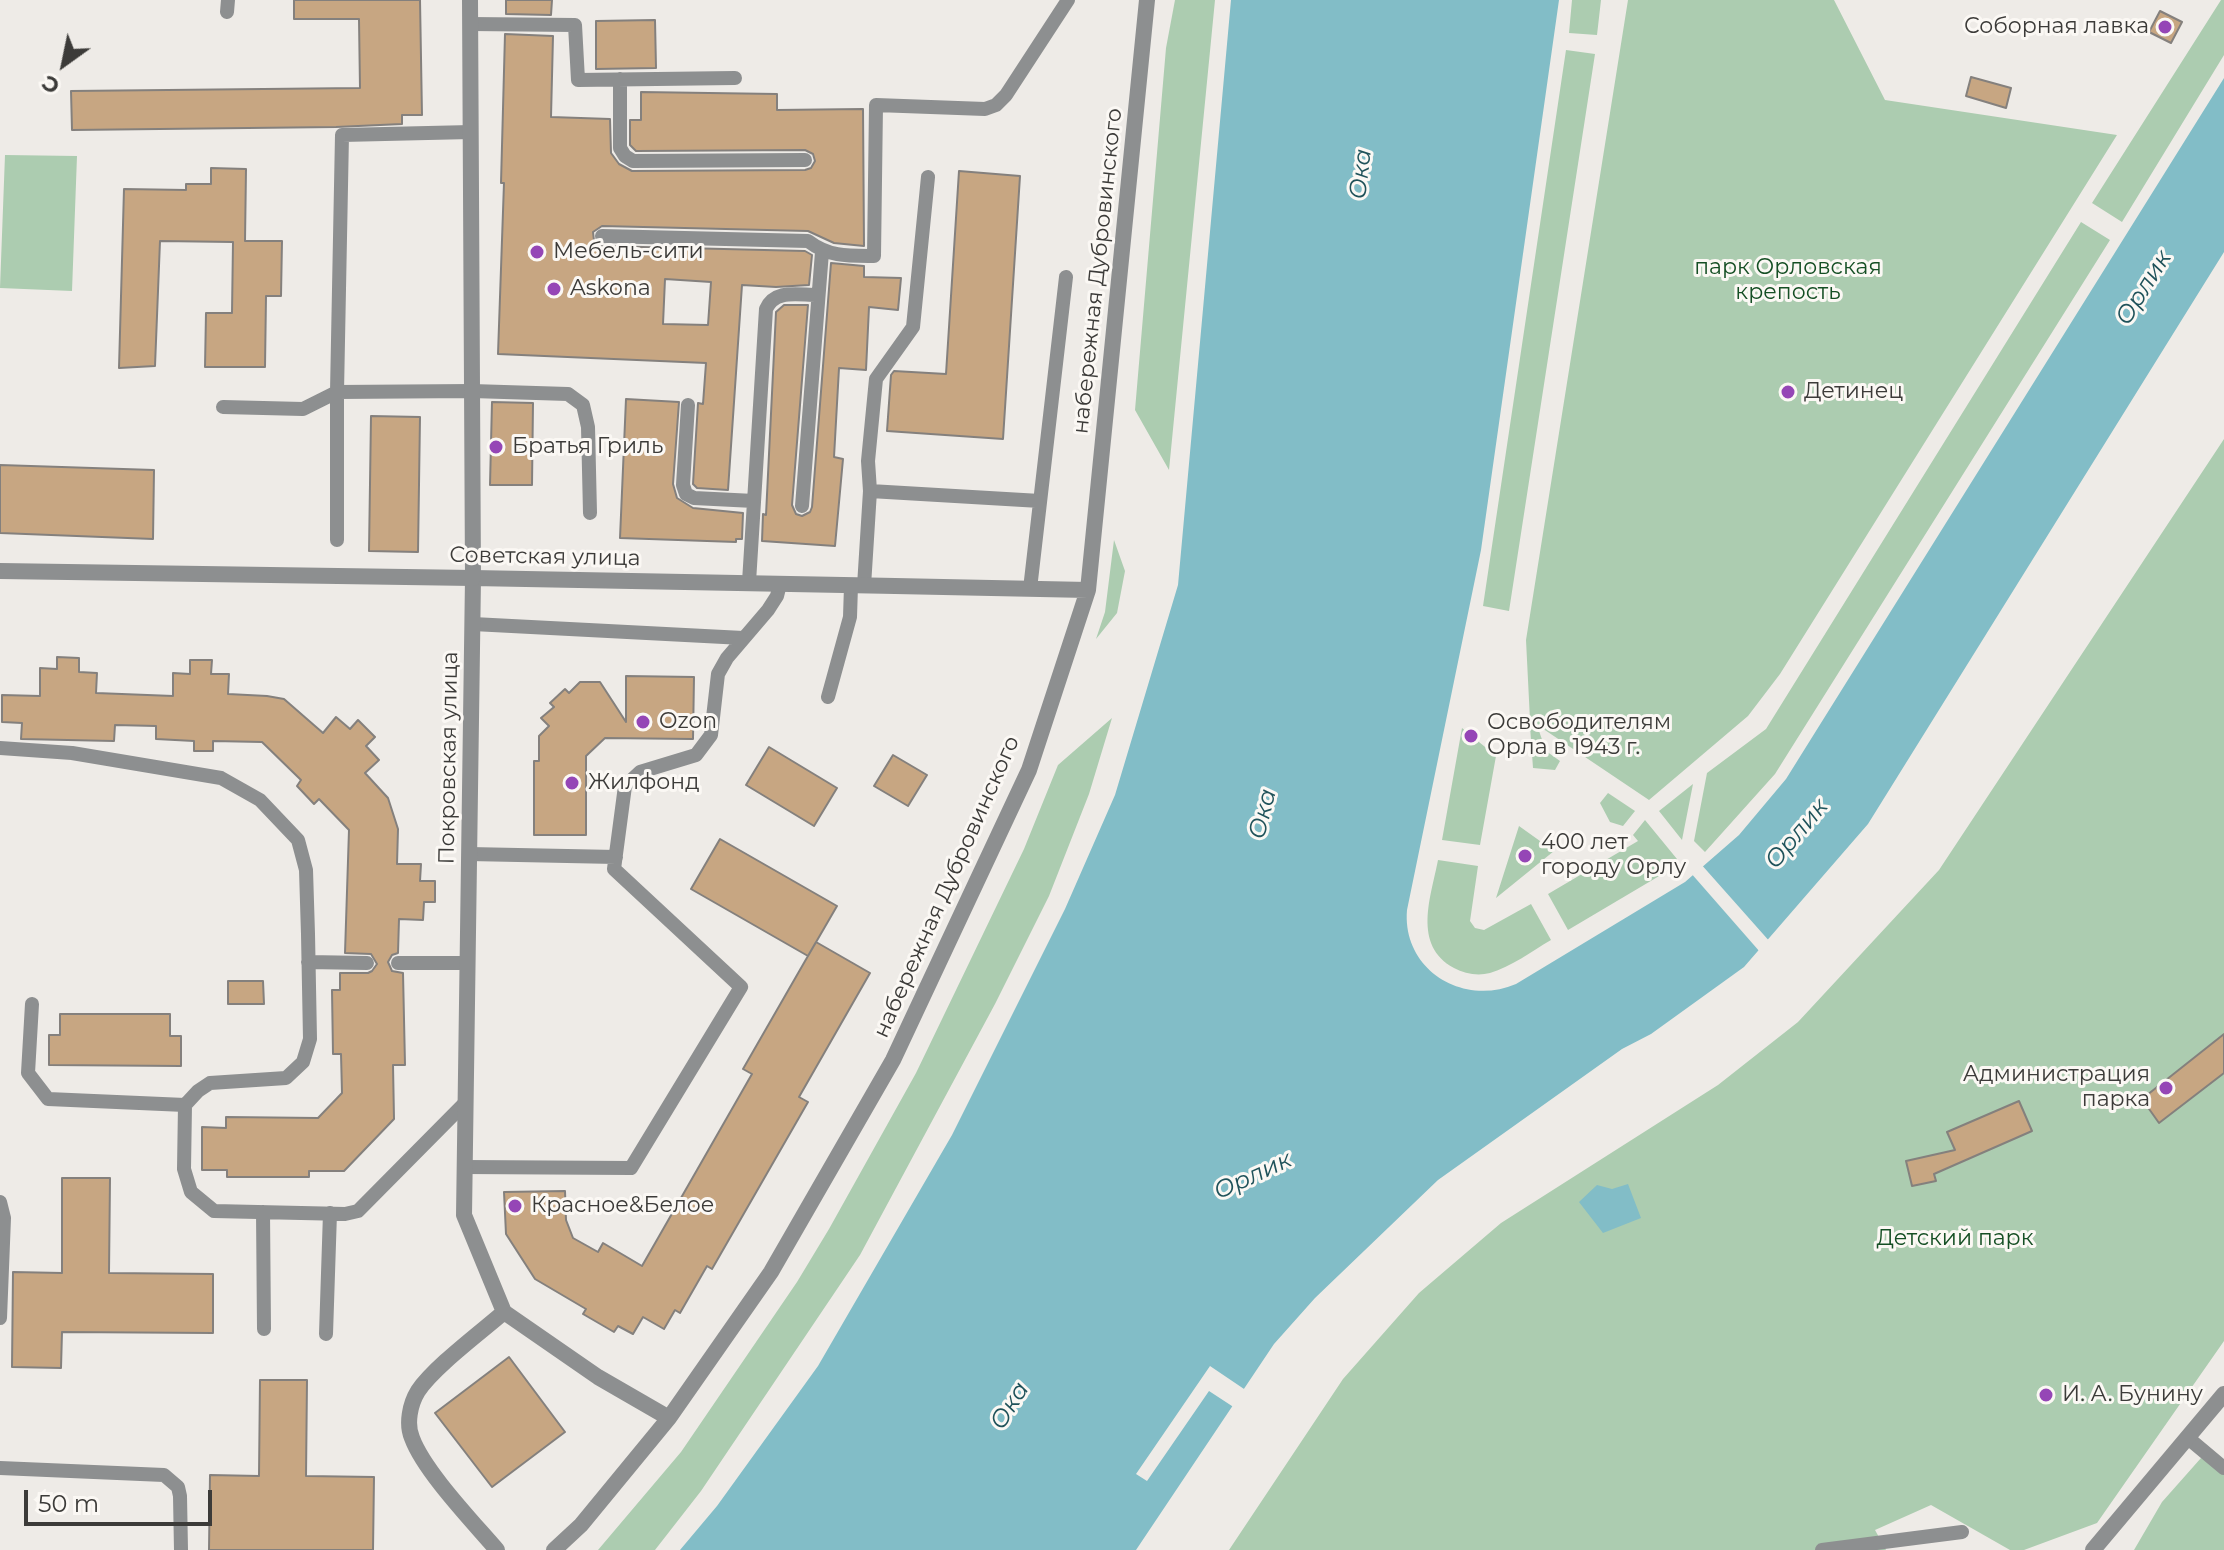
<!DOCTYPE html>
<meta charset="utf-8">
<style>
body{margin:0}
#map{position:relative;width:2224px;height:1550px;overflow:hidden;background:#eeebe7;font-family:Montserrat,sans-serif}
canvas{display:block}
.north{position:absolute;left:24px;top:24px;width:80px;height:80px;-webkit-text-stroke:6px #fbf8f4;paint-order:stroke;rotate:213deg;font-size:22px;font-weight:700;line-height:32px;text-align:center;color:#3c3b39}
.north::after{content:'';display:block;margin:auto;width:28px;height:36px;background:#3c3b39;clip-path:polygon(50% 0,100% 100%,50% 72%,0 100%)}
.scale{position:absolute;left:24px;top:1490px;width:188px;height:36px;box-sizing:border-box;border:4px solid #3c3b39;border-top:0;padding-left:10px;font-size:24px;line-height:28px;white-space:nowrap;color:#3c3b39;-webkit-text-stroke:6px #fbf8f4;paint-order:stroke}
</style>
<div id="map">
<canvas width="2224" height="1550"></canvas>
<div class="north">С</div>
<div class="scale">50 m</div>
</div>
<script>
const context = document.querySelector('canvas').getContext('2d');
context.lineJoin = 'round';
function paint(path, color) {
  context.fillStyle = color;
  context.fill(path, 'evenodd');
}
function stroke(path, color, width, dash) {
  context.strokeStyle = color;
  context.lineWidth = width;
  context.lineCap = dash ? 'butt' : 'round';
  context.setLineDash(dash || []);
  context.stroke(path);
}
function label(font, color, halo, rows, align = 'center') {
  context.font = font + ' Montserrat,sans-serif';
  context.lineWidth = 6;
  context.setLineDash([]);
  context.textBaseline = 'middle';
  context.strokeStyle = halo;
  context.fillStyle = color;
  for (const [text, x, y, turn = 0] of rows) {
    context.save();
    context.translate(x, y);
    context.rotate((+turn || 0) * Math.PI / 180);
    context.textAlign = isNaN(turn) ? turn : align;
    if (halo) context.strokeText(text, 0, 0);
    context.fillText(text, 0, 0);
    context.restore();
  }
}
const green = new Path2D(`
 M 1175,0 L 1215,0 L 1169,470 L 1135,410 L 1166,48 Z
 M 1572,0 L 1601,0 L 1597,35 L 1569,33 Z
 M 1628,0 L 1834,0 L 1885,100 L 2117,135 L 1780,674 L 1748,716 L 1649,800 L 1530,720 L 1526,640 Z
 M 2221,0 L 2224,0 L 2224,55 L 2122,222 L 2092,203 Z
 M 1566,50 L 1595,54 L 1509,611 L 1483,606 Z
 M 5,155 L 77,156 L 72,291 L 0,288 Z
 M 2081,222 L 2110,240 L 1775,774 L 1705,852 L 1694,841 L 1707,773 L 1766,729 Z
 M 2224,439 L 2224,1341 L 2097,1523 L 2024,1550 L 2010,1550 L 1931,1505 L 1875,1530 L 1886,1550 L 1229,1550 L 1343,1379 L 1419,1293 L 1501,1223 L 1718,1085 L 1798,1022 L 1939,870 Z
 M 1114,540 L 1125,571 L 1117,613 L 1096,639 L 1105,612 Z
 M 1112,718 L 1089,794 L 1049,896 L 995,1004 L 860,1255 L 701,1491 L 655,1550 L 598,1550 L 681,1452 L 797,1282 L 829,1229 L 916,1073 L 1024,849 L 1058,765 Z
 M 1530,726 L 1539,731 L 1546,751 L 1560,761 L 1555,770 L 1533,768 Z
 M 1462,728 L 1496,756 L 1480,845 L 1442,840 Z
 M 1693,784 L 1682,840 L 1659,811 Z
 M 1608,793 L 1635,811 L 1623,826 L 1610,822 L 1600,803 Z
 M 1645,820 L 1677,859 L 1671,869 L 1568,930 L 1548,894 L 1638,841 L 1633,835 Z
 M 1519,826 L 1554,851 L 1496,898 Z
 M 1438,860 L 1478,866 L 1470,921 L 1475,928 L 1484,930 L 1531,904 L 1551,940 C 1532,951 1511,967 1490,973 C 1478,976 1465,974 1454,968 C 1412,945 1431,897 1438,860 Z
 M 2201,1458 L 2224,1461 L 2224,1550 L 2134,1550 L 2162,1502 Z`);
const water = new Path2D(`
 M 1231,0 L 1559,0 L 1481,550 L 1407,910 C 1402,969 1462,1007 1516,984 L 1685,882 L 1739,835 L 1786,779 L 2224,78 L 2224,252 L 1868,824 L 1744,967 L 1651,1034 L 1622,1049 L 1438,1180 L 1315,1298 L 1274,1344 L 1136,1550 L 680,1550 L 717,1506 L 818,1366 L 952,1135 L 1065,909 L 1115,795 L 1178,585 Z
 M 1628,1184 L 1641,1218 L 1603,1233 L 1579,1202 L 1597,1185 L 1612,1189 Z`);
const pier = new Path2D(`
 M 1700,863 L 1771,943 L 1760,952 L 1690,872 Z
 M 1210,1366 L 1247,1391 L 1235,1408 L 1209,1391 L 1147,1481 L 1136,1474 Z`);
const building = new Path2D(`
 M 294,0 L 420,0 L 422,115 L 402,115 L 402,124 L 336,127 L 72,130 L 71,91 L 360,88 L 359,19 L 294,19 Z
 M 506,0 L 552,0 L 551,15 L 506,14 Z
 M 2160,11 L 2182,22 L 2171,43 L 2149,32 Z
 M 655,20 L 656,68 L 596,69 L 596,21 Z
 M 505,34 L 553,36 L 551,117 L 610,119 L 611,153 L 619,164 L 632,171 L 805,170 L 811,168 L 815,161 L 813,154 L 805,150 L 636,151 L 630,145 L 630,120 L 641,120 L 641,92 L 777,94 L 777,110 L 863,109 L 864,246 L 834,243 L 808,231 L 602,226 L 593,232 L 594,241 L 602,246 L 805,251 L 812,255 L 809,285 L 776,287 L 742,285 L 728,490 L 697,488 L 693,484 L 698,403 L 703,404 L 706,363 L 498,354 L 504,183 L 501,183 ZM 665,279 L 711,282 L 708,325 L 663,324 Z
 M 1971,77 L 2011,88 L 2006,108 L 1966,96 Z
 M 211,168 L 246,169 L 245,241 L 282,241 L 281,296 L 266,296 L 265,367 L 205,367 L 206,313 L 232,313 L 233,242 L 160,241 L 155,366 L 119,368 L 124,189 L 186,190 L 186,184 L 211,184 Z
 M 959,171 L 1020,176 L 1003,439 L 887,431 L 891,375 L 894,371 L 946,374 Z
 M 831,263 L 864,266 L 864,277 L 901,278 L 898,310 L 869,307 L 866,370 L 839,368 L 834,457 L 843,459 L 835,546 L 762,541 L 763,514 L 766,515 L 776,312 L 784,305 L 808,305 L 792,505 L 796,514 L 802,516 L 810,512 L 812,507 Z
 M 626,399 L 679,402 L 673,484 L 677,498 L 693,508 L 743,513 L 742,539 L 736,539 L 736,542 L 620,538 Z
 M 492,402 L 533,403 L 532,485 L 490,485 Z
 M 371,416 L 420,417 L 418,552 L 369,551 Z
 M 0,465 L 154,470 L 153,539 L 0,533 Z
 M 57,657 L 79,658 L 79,672 L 97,673 L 96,693 L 173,696 L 173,673 L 190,674 L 190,660 L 212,660 L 211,674 L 229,674 L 228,694 L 267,696 L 284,699 L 323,733 L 336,717 L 350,729 L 358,720 L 375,737 L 366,746 L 379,760 L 365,773 L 388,798 L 398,829 L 397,864 L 421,864 L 420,881 L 435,881 L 435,902 L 424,902 L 423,920 L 399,919 L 398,953 L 392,955 L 388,962 L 392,971 L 403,973 L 405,1065 L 393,1065 L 394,1119 L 344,1171 L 309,1171 L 309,1177 L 227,1177 L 227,1170 L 202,1170 L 202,1127 L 226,1128 L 226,1117 L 318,1118 L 342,1093 L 341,1054 L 333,1054 L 332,990 L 340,990 L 340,973 L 368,973 L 372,971 L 377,964 L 371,954 L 345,953 L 349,830 L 319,799 L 314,804 L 297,786 L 301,780 L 262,742 L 213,741 L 213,751 L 194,751 L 194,741 L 156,739 L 156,726 L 115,725 L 114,741 L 21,739 L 22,723 L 2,722 L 2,695 L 40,696 L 40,668 L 57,669 Z
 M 626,676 L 694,677 L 693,739 L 605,738 L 586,756 L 586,835 L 534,835 L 534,761 L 539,761 L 539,736 L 549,726 L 541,718 L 554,707 L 550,703 L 565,689 L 569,693 L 580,682 L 600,682 L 626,722 Z
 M 769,747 L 837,788 L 814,826 L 746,785 Z
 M 893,755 L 927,775 L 908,806 L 874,786 Z
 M 720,839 L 837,906 L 808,956 L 691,889 Z
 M 816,942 L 870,973 L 799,1097 L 808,1102 L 712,1269 L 707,1266 L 680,1313 L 675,1310 L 664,1329 L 643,1317 L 633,1334 L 618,1326 L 614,1332 L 583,1314 L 586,1309 L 535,1279 L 506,1234 L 504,1192 L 565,1191 L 566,1220 L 573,1238 L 598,1252 L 603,1243 L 642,1266 L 752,1074 L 743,1069 Z
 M 228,981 L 263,981 L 264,1004 L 228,1004 Z
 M 60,1014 L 170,1014 L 170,1036 L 181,1036 L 181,1066 L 49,1065 L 49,1035 L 60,1035 Z
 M 2224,1034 L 2224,1073 L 2159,1123 L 2142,1099 Z
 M 2019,1101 L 2032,1131 L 1934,1174 L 1936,1181 L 1912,1186 L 1906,1161 L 1955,1150 L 1947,1132 Z
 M 62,1178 L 110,1178 L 109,1273 L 213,1274 L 213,1333 L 62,1332 L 61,1368 L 12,1367 L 13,1272 L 62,1273 Z
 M 509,1357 L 565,1432 L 492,1487 L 435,1413 Z
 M 260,1380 L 307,1380 L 306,1476 L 374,1477 L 373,1550 L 209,1550 L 210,1475 L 259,1476 Z`);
const service = new Path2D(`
 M 227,12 L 228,0
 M 470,24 L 575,25 L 578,80 L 735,78
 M 620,79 L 620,148 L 625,156 L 633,161 L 805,160
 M 602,236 L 808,241 C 829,257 848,256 874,256 L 876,105 L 985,109 L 996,105 L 1006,95 L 1068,0
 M 688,405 L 683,485 L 686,494 L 694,498 L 754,501
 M 223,407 L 303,409 L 337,392 L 342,135 L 471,132
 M 870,491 L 1040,501
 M 802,506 L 822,252
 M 337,540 L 337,392 L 472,391 L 568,394 L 583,405 L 588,427 L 590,513
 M 749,582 L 766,309 C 775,289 797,295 817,295
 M 864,586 L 870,491 L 868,461 L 876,379 L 913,327 L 928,177
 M 1030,589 L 1066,277
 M 473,624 L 743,638
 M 828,697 L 850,617 L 851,586
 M 0,748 L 72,753 L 221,778 L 260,800 L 298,840 L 306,870 L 308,934 L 310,1039 L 303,1062 L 286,1078 L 210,1083 L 198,1091 L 185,1105
 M 469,854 L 616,857
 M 308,962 L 367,963
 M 398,963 L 468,963
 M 32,1004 L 28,1073 L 48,1099 L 185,1105 L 184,1169 L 191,1192 L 214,1211 L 345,1214 L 358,1211 L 466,1102
 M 465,1167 L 631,1168 L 741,987 L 614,869 L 625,786 L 640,772 L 696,755 L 711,735 L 718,674 L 727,658 L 768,610 L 777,596 L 780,584
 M 0,1202 L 4,1218 L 0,1318
 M 263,1212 L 264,1329
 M 326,1334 L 330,1213
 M 2188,1438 L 2224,1468
 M 0,1468 L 164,1475 L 178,1487 L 180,1496 L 181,1550
 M 1822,1550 L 1962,1532`);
const minor = new Path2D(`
 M 669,1418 L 598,1377 L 504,1312 L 464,1215 L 473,578 C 678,581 883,586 1088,590
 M 497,1550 C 473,1522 424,1471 412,1438 C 406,1424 410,1404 418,1391 C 434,1367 480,1333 504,1312
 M 554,1550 L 581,1525 L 669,1418 L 771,1272 L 893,1060 L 1029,770 L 1088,590 L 1147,0
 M 2093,1550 L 2224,1394`);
const tertiary = new Path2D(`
 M 0,571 L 473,578 L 470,0`);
const markers = [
 [2165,27,8,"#9546b6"],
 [537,252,8,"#9546b6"],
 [554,289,8,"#9546b6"],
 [1788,392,8,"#9546b6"],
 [496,447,8,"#9546b6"],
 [643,722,8,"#9546b6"],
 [1471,736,8,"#9546b6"],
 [572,783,8,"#9546b6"],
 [1525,856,8,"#9546b6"],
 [2166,1088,8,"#9546b6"],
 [515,1206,8,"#9546b6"],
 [2046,1395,8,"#9546b6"]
];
const poiNames = [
 ["Соборная лавка",2149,27,"right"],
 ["Мебель-сити",553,252],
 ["Askona",570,289],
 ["Детинец",1804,392],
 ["Братья Гриль",512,447],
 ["Ozon",659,722],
 ["Освободителям",1487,723],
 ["Орла в 1943 г.",1487,748],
 ["Жилфонд",588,783],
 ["400 лет",1541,843],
 ["городу Орлу",1541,868],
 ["Администрация",2150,1075,"right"],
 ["парка",2150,1100,"right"],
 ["Красное&Белое",531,1206],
 ["И. А. Бунину",2062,1395]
];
const parkNames = [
 ["парк Орловская",1788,268],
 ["крепость",1788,293],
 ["Детский парк",1955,1239]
];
const streetNames = [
 ["набережная Дубровинского",1098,271,-84],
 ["Советская улица",545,557,1],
 ["Покровская улица",449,758,-89],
 ["набережная Дубровинского",947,887,-66]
];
const waterNames = [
 ["Ока",1361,174,-83],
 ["Орлик",2144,288,-58],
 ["Ока",1263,814,-76],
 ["Орлик",1797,834,-50],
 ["Орлик",1253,1176,-25],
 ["Ока",1010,1406,-58]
];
paint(green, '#acccb0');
paint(water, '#82bdc7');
paint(pier, '#eeebe7');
paint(building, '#c7a682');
stroke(building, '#84807d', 2);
stroke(service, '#8d8f90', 14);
stroke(minor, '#8d8f90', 16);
stroke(tertiary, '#8d8f90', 16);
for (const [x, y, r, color] of markers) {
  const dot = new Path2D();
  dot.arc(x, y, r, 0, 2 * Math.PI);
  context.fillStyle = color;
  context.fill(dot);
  stroke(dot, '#fbf8f4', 3);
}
label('22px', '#3c3b39', '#fbf8f4', poiNames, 'left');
label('22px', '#154f24', '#fbf8f4', parkNames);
label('22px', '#3c3b39', '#fbf8f4', streetNames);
label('italic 24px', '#1f525a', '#fbf8f4', waterNames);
</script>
